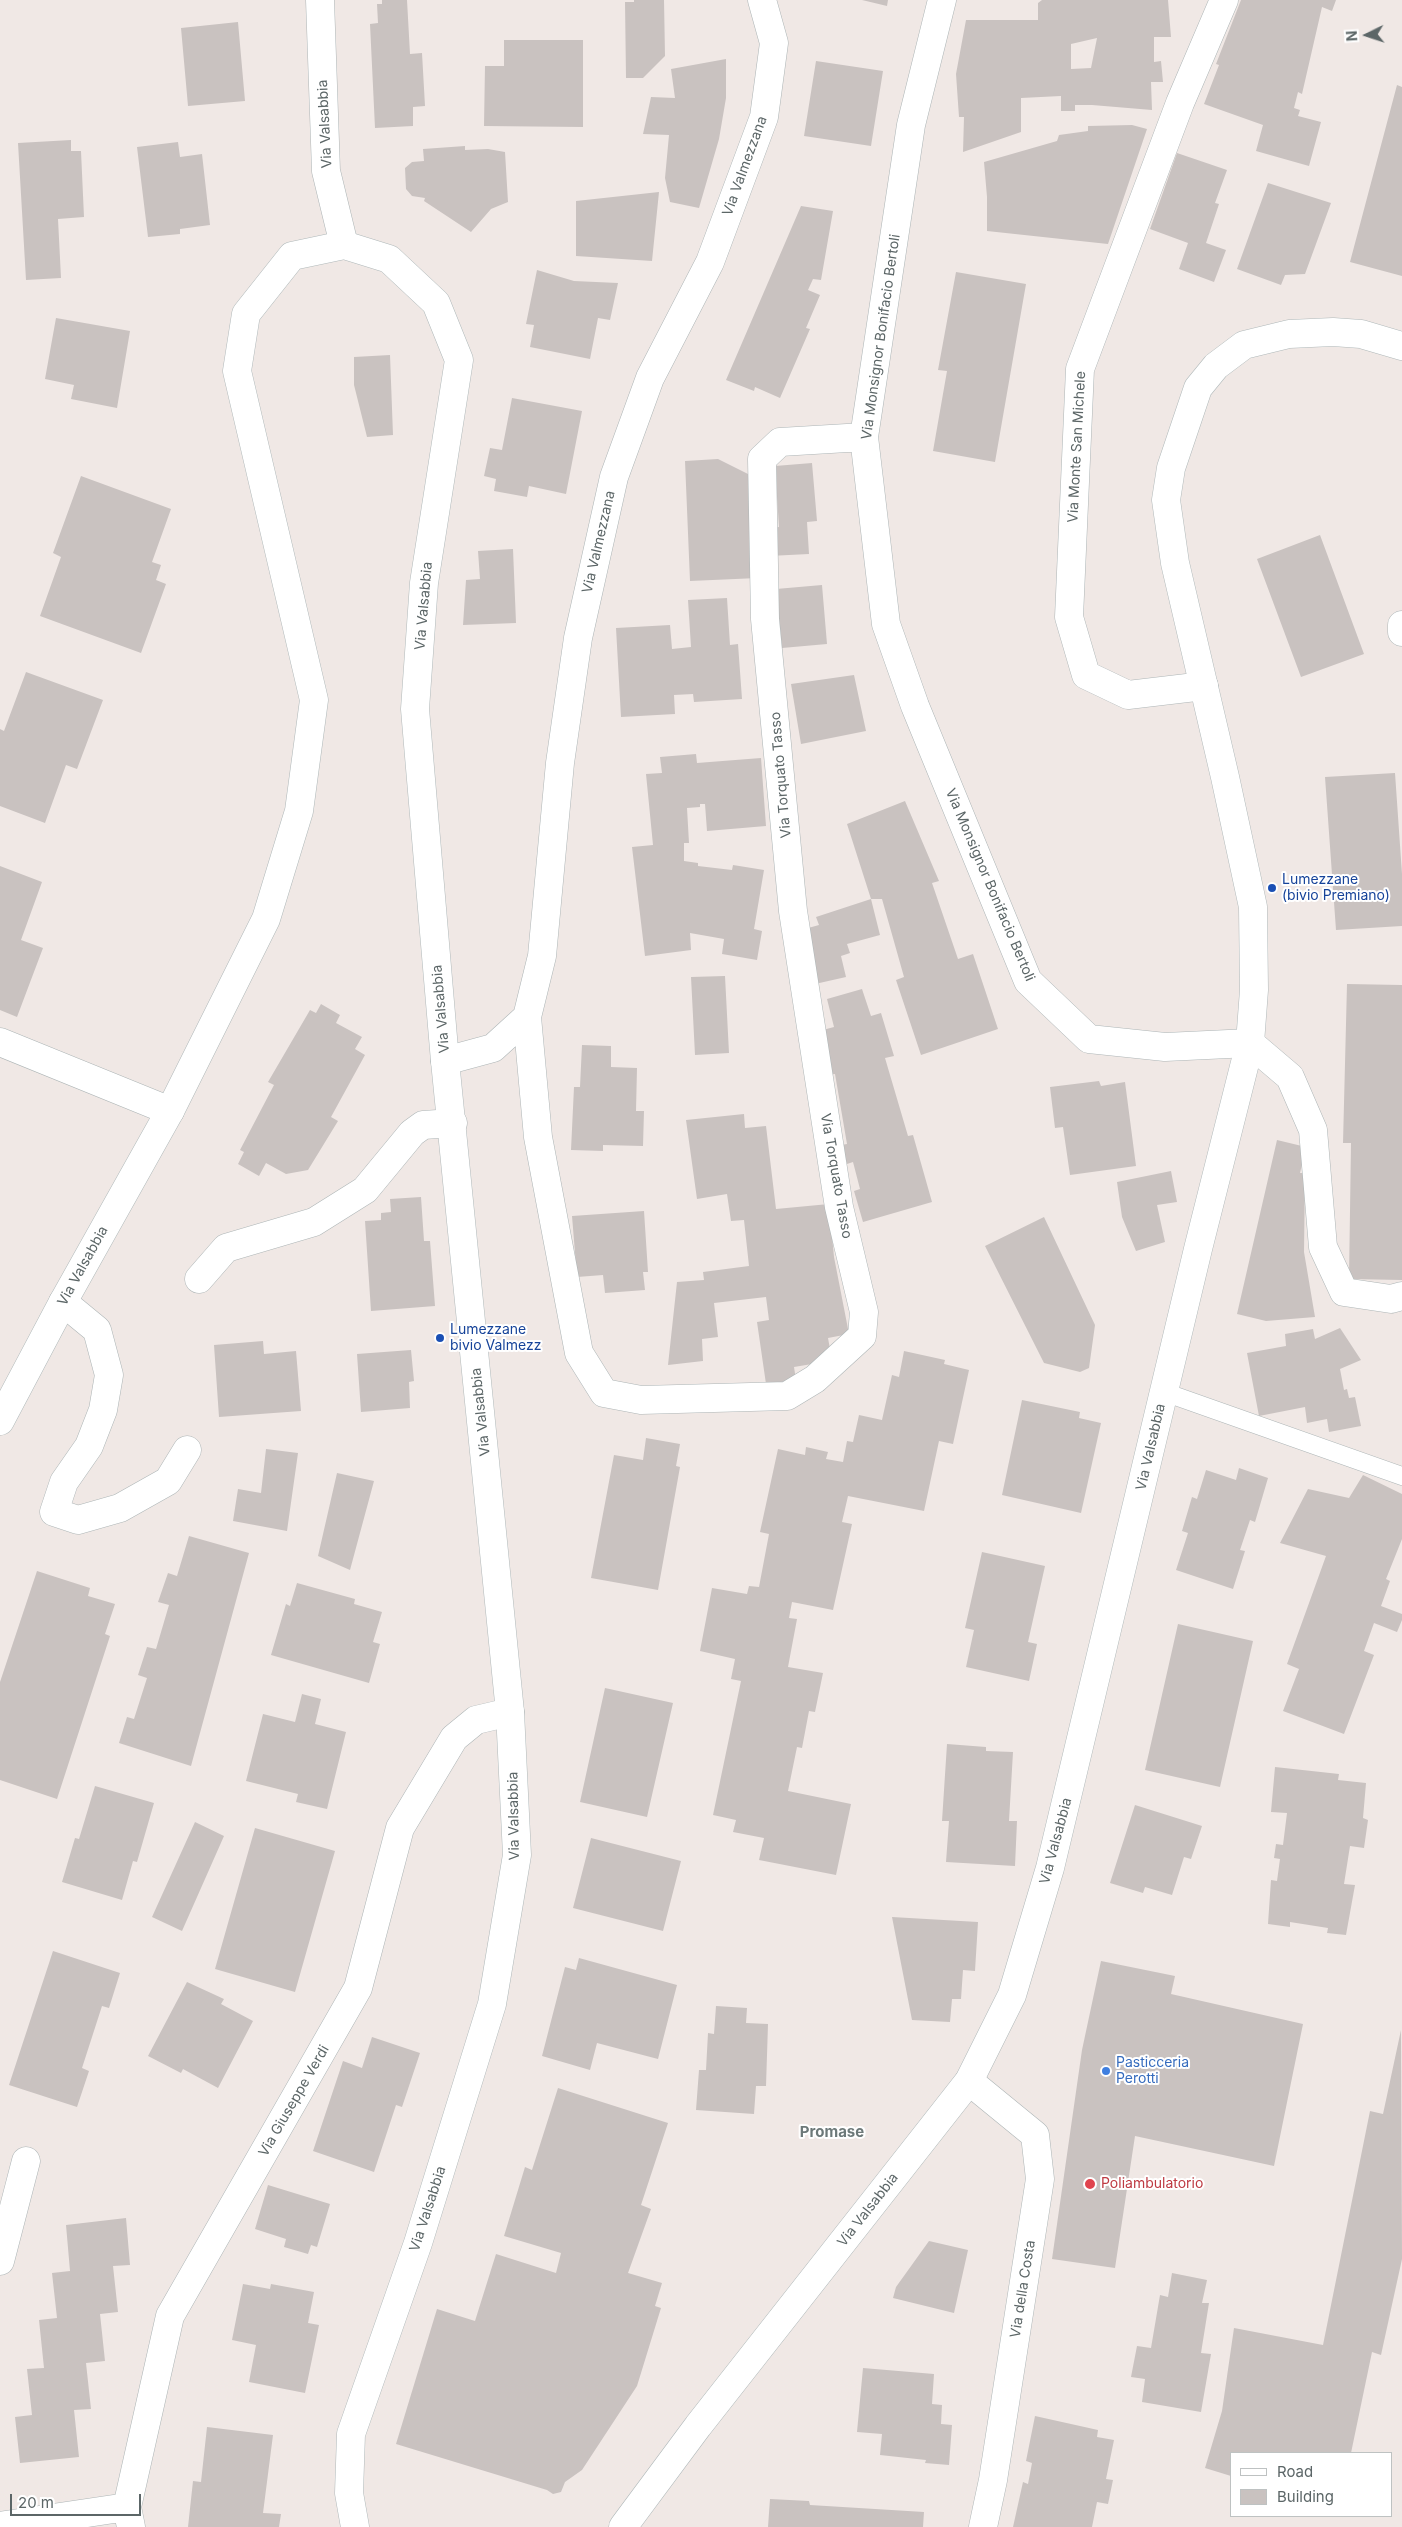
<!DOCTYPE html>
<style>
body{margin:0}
#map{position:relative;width:1402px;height:2527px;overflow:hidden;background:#f0e8e5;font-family:Inter,sans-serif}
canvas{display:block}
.legend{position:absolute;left:1230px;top:2452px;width:162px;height:65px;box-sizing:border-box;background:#fff;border:1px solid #bec2c2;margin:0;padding:6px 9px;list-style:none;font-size:15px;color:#5c6667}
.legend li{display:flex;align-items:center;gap:10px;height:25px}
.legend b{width:25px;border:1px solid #bec2c2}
.north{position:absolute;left:1342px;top:10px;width:50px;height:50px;-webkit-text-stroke:4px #fff;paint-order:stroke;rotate:266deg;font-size:14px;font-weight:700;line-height:20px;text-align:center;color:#5c6667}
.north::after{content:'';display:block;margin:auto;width:18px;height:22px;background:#5c6667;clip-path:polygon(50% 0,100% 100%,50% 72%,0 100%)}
.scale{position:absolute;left:10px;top:2494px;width:131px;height:22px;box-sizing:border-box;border:2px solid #5c6667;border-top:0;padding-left:6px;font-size:15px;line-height:18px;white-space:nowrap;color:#5c6667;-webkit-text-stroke:4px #fff;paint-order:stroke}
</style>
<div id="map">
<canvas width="1402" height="2527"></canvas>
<ul class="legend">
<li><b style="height:6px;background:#fff"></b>Road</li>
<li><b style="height:14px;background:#c9c2c0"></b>Building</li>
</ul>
<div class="north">N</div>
<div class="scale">20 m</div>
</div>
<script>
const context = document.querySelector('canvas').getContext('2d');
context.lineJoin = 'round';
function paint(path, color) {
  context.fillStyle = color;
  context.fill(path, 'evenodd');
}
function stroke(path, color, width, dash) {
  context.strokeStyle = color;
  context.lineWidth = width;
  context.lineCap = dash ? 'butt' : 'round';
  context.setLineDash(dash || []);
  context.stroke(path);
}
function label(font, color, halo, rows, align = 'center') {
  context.font = font + ' Inter,sans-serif';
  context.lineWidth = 4;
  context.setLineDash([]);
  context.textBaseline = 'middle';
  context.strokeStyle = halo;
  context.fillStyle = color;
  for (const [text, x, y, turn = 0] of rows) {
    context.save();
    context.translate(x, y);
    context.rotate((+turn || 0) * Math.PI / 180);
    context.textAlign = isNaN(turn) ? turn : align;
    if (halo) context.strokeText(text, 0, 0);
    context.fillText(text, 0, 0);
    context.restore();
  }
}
const building = new Path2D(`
 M 382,0 L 407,0 L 410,54 L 422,53 L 425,106 L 413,107 L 413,126 L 375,128 L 370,24 L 378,23 L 377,4 L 382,4 Z
 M 634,0 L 664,0 L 665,56 L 643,78 L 626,78 L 625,2 L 634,2 Z
 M 862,0 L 888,0 L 887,6 Z
 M 1042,0 L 1168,0 L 1171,37 L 1154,37 L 1154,62 L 1161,61 L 1163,82 L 1151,82 L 1152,110 L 1092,105 L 1075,105 L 1075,111 L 1061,111 L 1061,96 L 1021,98 L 1021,132 L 963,152 L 964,117 L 959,117 L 956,74 L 966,20 L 1038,20 L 1038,3 ZM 1097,38 L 1091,68 L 1071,69 L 1071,44 Z
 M 1241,0 L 1336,0 L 1332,11 L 1322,7 L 1302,94 L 1298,92 L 1294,108 L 1300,110 L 1298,116 L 1321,122 L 1309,166 L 1256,151 L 1263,125 L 1204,104 L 1219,65 L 1216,64 Z
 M 238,22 L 245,101 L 188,106 L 181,28 Z
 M 504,40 L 583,40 L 583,127 L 484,126 L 485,66 L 504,66 Z
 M 726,59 L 726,98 L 719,139 L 699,208 L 670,202 L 665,178 L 669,135 L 643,134 L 651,97 L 675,98 L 671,69 Z
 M 816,61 L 883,71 L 871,146 L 804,136 Z
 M 1397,85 L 1402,87 L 1402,276 L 1350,262 Z
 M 1132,125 L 1147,129 L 1108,244 L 987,231 L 987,197 L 984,162 L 1057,141 L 1059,135 L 1088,131 L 1088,126 Z
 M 71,140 L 71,151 L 81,151 L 84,217 L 58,219 L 61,278 L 26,280 L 18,143 Z
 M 178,142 L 180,157 L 202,154 L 210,225 L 180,229 L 180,234 L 148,237 L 137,147 Z
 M 465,146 L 465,150 L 488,149 L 505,152 L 508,202 L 491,209 L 471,232 L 424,201 L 425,198 L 412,196 L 406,189 L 405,168 L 412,162 L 424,161 L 423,149 Z
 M 1177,153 L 1227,170 L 1215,203 L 1219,204 L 1206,243 L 1226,250 L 1214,282 L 1179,269 L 1188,243 L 1150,229 Z
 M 1268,183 L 1331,203 L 1305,274 L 1285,275 L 1281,285 L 1237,269 Z
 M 659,192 L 652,261 L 576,256 L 576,201 Z
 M 801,206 L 833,211 L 821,280 L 813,279 L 808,290 L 820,295 L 806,328 L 810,329 L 780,398 L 755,387 L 754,391 L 726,380 Z
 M 537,270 L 574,281 L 618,283 L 610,320 L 598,318 L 590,359 L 530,347 L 534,325 L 526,324 Z
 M 956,272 L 1026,284 L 995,462 L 933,451 L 947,371 L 938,370 Z
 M 56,318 L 130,331 L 117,408 L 71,399 L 74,385 L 45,379 Z
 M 390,355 L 393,435 L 367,437 L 354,385 L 354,357 Z
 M 512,398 L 582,411 L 566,494 L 529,486 L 527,497 L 494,491 L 496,479 L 484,476 L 490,448 L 502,450 Z
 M 718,459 L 752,476 L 758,578 L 690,581 L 685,461 Z
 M 812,463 L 817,521 L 807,522 L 809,554 L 769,556 L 766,528 L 779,527 L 775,466 Z
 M 81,476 L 171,509 L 152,562 L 161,565 L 156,580 L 166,584 L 141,653 L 40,616 L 61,557 L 53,553 Z
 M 1320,535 L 1364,654 L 1301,677 L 1257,559 Z
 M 513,549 L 516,623 L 463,625 L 466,580 L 480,579 L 478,551 Z
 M 822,585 L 827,644 L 782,648 L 776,589 Z
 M 727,598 L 730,645 L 738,644 L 742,699 L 694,702 L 693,694 L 674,695 L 675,714 L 621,717 L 616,628 L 670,625 L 672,649 L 691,647 L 688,600 Z
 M 26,672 L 103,700 L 77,769 L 66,765 L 45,823 L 0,806 L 0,729 L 4,731 Z
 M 854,675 L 866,731 L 801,744 L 791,684 Z
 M 696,754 L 697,763 L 761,758 L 766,826 L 707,831 L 705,804 L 700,804 L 700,807 L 687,808 L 689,843 L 684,843 L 684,861 L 698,863 L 698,866 L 732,870 L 733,865 L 764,870 L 754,929 L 762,931 L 757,960 L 722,954 L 724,939 L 690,933 L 691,950 L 645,956 L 632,847 L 653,845 L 646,774 L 662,773 L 660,757 Z
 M 1395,773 L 1402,874 L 1402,926 L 1336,930 L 1325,777 Z
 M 905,801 L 939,881 L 932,883 L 958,959 L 973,954 L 998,1029 L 921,1055 L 896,980 L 904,977 L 882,899 L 871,899 L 847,824 Z
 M 0,866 L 42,882 L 21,940 L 43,948 L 17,1017 L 0,1010 Z
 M 871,899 L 880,935 L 847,944 L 850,953 L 841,956 L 846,977 L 815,984 L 801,930 L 819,925 L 816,917 Z
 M 725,976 L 729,1053 L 695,1055 L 691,977 Z
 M 1347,984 L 1402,985 L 1402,1280 L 1349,1279 L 1351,1143 L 1343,1143 Z
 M 862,989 L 871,1016 L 881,1013 L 894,1056 L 885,1058 L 908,1136 L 913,1135 L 932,1202 L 863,1222 L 854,1191 L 860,1189 L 853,1162 L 847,1164 L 841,1145 L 847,1144 L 835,1074 L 828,1075 L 819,1031 L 834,1027 L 827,999 Z
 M 321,1004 L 340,1015 L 336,1023 L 362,1037 L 355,1049 L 365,1055 L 331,1117 L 338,1121 L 308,1170 L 286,1174 L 266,1163 L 259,1176 L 238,1164 L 244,1152 L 240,1150 L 274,1085 L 268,1082 L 310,1010 L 316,1013 Z
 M 582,1045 L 611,1046 L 611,1067 L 637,1068 L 636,1111 L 644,1111 L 643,1146 L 603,1145 L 603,1151 L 571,1150 L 574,1087 L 580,1087 Z
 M 1099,1081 L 1101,1086 L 1125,1082 L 1136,1166 L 1070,1175 L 1063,1127 L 1055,1128 L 1050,1087 Z
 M 744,1114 L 745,1128 L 766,1126 L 776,1209 L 829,1204 L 834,1257 L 849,1334 L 828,1338 L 830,1349 L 818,1363 L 794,1367 L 796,1380 L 766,1384 L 757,1322 L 769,1320 L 766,1297 L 714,1303 L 718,1337 L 702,1339 L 703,1361 L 668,1365 L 677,1282 L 704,1280 L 703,1272 L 749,1266 L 744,1220 L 731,1221 L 727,1194 L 697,1199 L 686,1120 Z
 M 1277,1140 L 1306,1147 L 1300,1173 L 1305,1173 L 1304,1252 L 1315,1317 L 1266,1321 L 1237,1314 Z
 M 1171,1171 L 1177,1202 L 1157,1205 L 1165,1242 L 1136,1251 L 1122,1217 L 1117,1182 Z
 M 421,1197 L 424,1241 L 430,1241 L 435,1306 L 371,1311 L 365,1221 L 381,1220 L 381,1213 L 391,1212 L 390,1199 Z
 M 644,1211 L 648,1272 L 643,1272 L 645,1290 L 605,1293 L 603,1275 L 577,1277 L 572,1216 Z
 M 1044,1217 L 1095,1325 L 1089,1368 L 1080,1372 L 1044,1363 L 985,1246 Z
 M 1340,1328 L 1361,1360 L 1340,1369 L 1344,1390 L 1347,1389 L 1349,1398 L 1355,1397 L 1361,1426 L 1329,1432 L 1327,1419 L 1307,1423 L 1305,1407 L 1259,1416 L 1247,1353 L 1286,1346 L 1285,1334 L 1313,1329 L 1315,1339 Z
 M 263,1341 L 264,1354 L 296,1351 L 301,1411 L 219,1417 L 214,1345 Z
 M 411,1350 L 414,1381 L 409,1382 L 410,1408 L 361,1412 L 357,1354 Z
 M 904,1351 L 945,1360 L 944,1364 L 969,1370 L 953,1444 L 939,1441 L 924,1511 L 848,1496 L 842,1522 L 852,1524 L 833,1610 L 792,1602 L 789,1618 L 797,1619 L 788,1667 L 823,1673 L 815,1712 L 809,1711 L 802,1748 L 797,1747 L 788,1791 L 851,1804 L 836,1875 L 759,1860 L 764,1838 L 733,1832 L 736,1820 L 713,1815 L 741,1681 L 731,1679 L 735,1659 L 700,1651 L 712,1588 L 747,1594 L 749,1586 L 759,1587 L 769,1534 L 760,1532 L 778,1449 L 805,1455 L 806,1447 L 828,1452 L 826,1459 L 843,1462 L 847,1441 L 853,1442 L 859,1415 L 882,1420 L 892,1375 L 899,1377 Z
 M 1022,1400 L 1080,1412 L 1079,1418 L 1101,1423 L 1081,1513 L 1002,1495 Z
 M 646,1438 L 680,1444 L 676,1466 L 680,1467 L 658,1590 L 591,1578 L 614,1455 L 643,1460 Z
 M 266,1449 L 298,1453 L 287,1531 L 233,1521 L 238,1489 L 261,1493 Z
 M 1239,1468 L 1268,1478 L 1255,1522 L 1250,1520 L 1240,1550 L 1245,1551 L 1233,1589 L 1176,1570 L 1188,1533 L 1182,1531 L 1192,1497 L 1197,1499 L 1206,1470 L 1236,1480 Z
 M 337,1473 L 374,1481 L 350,1570 L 318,1556 Z
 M 1363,1475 L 1402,1494 L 1402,1539 L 1386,1579 L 1390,1581 L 1381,1606 L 1402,1614 L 1402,1620 L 1397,1632 L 1374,1623 L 1364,1651 L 1374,1655 L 1344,1734 L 1283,1711 L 1299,1669 L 1287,1664 L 1326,1556 L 1280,1543 L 1308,1489 L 1349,1498 Z
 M 189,1536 L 249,1553 L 191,1766 L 119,1743 L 127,1717 L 134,1719 L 147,1678 L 138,1675 L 147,1647 L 156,1649 L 169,1605 L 158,1602 L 168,1573 L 177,1576 Z
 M 982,1552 L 1045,1566 L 1028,1642 L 1037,1644 L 1029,1681 L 966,1667 L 974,1630 L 965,1628 Z
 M 37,1571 L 90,1588 L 88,1596 L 115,1604 L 105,1634 L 110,1636 L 57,1799 L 0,1780 L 0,1682 Z
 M 297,1583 L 355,1599 L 354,1604 L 382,1612 L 373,1642 L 380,1644 L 369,1683 L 271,1655 L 286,1604 L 290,1606 Z
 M 1178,1624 L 1253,1641 L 1220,1787 L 1145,1770 Z
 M 605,1688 L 673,1703 L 647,1817 L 580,1802 Z
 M 302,1694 L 321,1699 L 315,1724 L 346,1732 L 327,1809 L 296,1802 L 298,1794 L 246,1781 L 263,1714 L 295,1722 Z
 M 947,1744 L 986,1747 L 986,1751 L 1013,1752 L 1009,1821 L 1017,1821 L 1015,1866 L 946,1862 L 949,1821 L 942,1821 Z
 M 1275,1767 L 1339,1774 L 1338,1780 L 1366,1783 L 1363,1818 L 1368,1820 L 1364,1848 L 1350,1846 L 1344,1884 L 1355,1885 L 1346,1935 L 1327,1933 L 1328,1928 L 1290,1922 L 1290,1927 L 1268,1924 L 1271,1880 L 1277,1881 L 1280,1859 L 1274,1858 L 1276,1844 L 1283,1845 L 1287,1813 L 1271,1812 Z
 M 95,1786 L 154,1803 L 137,1862 L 133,1861 L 122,1900 L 62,1882 L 75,1838 L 79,1839 Z
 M 1135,1805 L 1202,1826 L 1191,1859 L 1184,1857 L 1172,1895 L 1145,1887 L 1143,1893 L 1110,1883 Z
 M 195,1822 L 224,1836 L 182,1931 L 152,1917 Z
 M 255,1828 L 335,1851 L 295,1992 L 215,1969 Z
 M 591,1838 L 681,1861 L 663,1931 L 573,1908 Z
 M 892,1917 L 978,1922 L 975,1971 L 963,1970 L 961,1999 L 952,1999 L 950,2022 L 912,2020 Z
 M 53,1951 L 120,1973 L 109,2008 L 102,2006 L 82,2068 L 89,2071 L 77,2107 L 9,2085 Z
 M 579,1958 L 677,1985 L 658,2059 L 597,2043 L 590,2070 L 542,2056 L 565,1967 L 576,1970 Z
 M 1101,1961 L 1175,1976 L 1171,1994 L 1303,2024 L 1274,2166 L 1135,2136 L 1115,2268 L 1052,2259 L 1082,2050 Z
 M 187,1982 L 224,1999 L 221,2004 L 253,2021 L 218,2088 L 183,2069 L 181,2073 L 148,2056 Z
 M 716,2006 L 747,2008 L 746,2023 L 768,2024 L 766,2086 L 756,2086 L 754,2114 L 696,2110 L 699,2070 L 706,2070 L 708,2033 L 714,2034 Z
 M 1401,2030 L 1402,2259 L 1381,2355 L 1372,2352 L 1351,2453 L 1231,2453 L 1231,2476 L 1205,2468 L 1222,2411 L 1234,2328 L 1323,2345 L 1370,2111 L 1383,2114 Z
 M 372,2037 L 420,2053 L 402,2107 L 396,2105 L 374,2172 L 313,2151 L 343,2061 L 362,2068 Z
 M 558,2088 L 668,2123 L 641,2205 L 651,2209 L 628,2273 L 662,2283 L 655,2306 L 661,2308 L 637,2386 L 582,2470 L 565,2482 L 561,2492 L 553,2494 L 547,2490 L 396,2444 L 437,2309 L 475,2321 L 496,2254 L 556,2273 L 561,2253 L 504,2236 L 525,2167 L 532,2170 Z
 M 268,2185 L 330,2204 L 317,2247 L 311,2245 L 308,2254 L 284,2247 L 286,2239 L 255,2229 Z
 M 126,2218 L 130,2265 L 113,2266 L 118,2312 L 100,2314 L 105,2361 L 86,2363 L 91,2409 L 74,2410 L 79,2457 L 20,2463 L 15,2417 L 32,2415 L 27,2369 L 44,2368 L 39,2320 L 57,2318 L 52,2273 L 70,2271 L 66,2225 Z
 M 929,2241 L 968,2250 L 954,2313 L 893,2298 L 896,2287 Z
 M 1172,2273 L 1207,2280 L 1202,2303 L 1209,2303 L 1201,2353 L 1211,2354 L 1201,2412 L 1142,2402 L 1145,2379 L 1131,2377 L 1137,2346 L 1151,2348 L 1160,2295 L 1168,2297 Z
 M 243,2284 L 270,2289 L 271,2284 L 314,2292 L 308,2323 L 319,2325 L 305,2393 L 249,2382 L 256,2345 L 232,2340 Z
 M 863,2368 L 934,2374 L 932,2404 L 942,2405 L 941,2424 L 952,2425 L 949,2465 L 925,2463 L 926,2460 L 880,2455 L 882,2434 L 857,2432 Z
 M 1035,2416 L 1098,2430 L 1097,2437 L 1114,2440 L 1106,2479 L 1113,2480 L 1108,2504 L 1097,2502 L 1092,2527 L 1013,2527 L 1023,2482 L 1028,2484 L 1032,2463 L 1026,2461 Z
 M 207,2427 L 273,2435 L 263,2513 L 281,2514 L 279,2527 L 188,2527 L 193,2481 L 201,2482 Z
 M 770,2499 L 809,2501 L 810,2505 L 924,2512 L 923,2527 L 768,2527 Z`);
const service = new Path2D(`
 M 1164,1392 L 1402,1476`);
const minor = new Path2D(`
 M 320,0 L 326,171 L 344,245
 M 942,0 L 911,125 L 864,437 L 886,624 L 915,706 L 1028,981 L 1089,1039 L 1165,1047 L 1250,1043 L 1290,1077 L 1313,1130 L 1323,1247 L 1344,1292 L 1391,1299 L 1402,1296
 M 1402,625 L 1402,632
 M 1204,686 L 1128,695 L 1086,675 L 1069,617 L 1080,369 L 1180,103 L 1224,0
 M 527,1017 L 538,1137 L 579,1353 L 604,1393 L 641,1400 L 787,1396 L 815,1379 L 862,1336 L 864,1312 L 839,1207 L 793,911 L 765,619 L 762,459 L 780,442 L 864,437
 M 0,1042 L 170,1111
 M 445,1061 L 493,1048 L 527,1017 L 542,956 L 560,763 L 578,638 L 614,477 L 650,378 L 710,262 L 764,117 L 774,43 L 762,0
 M 199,1279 L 226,1248 L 314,1222 L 365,1190 L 412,1133 L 423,1125 L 453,1123
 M 63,1302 L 97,1330 L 109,1375 L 103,1410 L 89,1446 L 64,1482 L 54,1512 L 78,1520 L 120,1508 L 168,1481 L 187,1450
 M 969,2081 L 1035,2135 L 1040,2179 L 993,2480 L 983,2527
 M 0,2261 L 26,2161
 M 0,2526 L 127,2507
 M 131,2527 L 127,2507 L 170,2316 L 358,1988 L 400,1828 L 454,1738 L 476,1720 L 510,1712`);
const secondary = new Path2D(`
 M 0,1421 L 63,1302 L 170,1111 L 266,919 L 299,811 L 314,700 L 237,371 L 246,314 L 292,256 L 344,245 L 389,259 L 436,303 L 459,360 L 424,583 L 415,709 L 445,1061 L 510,1712 L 517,1855 L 492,2004 L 418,2243 L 351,2434 L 349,2493 L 355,2527
 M 623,2527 L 698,2426 L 969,2081 L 1012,1995 L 1050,1868 L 1198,1249 L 1250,1043 L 1254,990 L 1253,907 L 1225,777 L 1175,563 L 1166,500 L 1171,468 L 1198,388 L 1216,366 L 1244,345 L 1289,334 L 1333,332 L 1361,334 L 1402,346`);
const markers = [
 [1272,888,5,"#1a4fb4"],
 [440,1338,5,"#1a4fb4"],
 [1106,2071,5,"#3f7fe0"],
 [1090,2184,6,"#e0444e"]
];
const streetNames = [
 ["Via Valsabbia",325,124,-93],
 ["Via Valmezzana",745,166,-70],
 ["Via Monsignor Bonifacio Bertoli",881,337,-82],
 ["Via Monte San Michele",1077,447,-87],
 ["Via Valmezzana",599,542,-77],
 ["Via Valsabbia",424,606,-85],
 ["Via Torquato Tasso",781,775,-95],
 ["Via Monsignor Bonifacio Bertoli",990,885,67],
 ["Via Valsabbia",441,1009,-95],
 ["Via Torquato Tasso",836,1176,80],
 ["Via Valsabbia",83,1266,-61],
 ["Via Valsabbia",481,1412,-96],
 ["Via Valsabbia",1151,1447,-77],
 ["Via Valsabbia",514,1816,-91],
 ["Via Valsabbia",1056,1841,-75],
 ["Via Giuseppe Verdi",294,2101,-60],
 ["Via Valsabbia",428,2209,-72],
 ["Via Valsabbia",868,2210,-52],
 ["Via della Costa",1023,2289,-81]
];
const transitNames = [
 ["Lumezzane",1282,880],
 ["(bivio Premiano)",1282,896],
 ["Lumezzane",450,1330],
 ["bivio Valmezz",450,1346]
];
const shopNames = [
 ["Pasticceria",1116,2063],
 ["Perotti",1116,2079]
];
const healthNames = [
 ["Poliambulatorio",1101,2184]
];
const neighbourhoodNames = [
 ["Promase",832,2132]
];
paint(building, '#c9c2c0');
stroke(service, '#adb5b6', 19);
stroke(minor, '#adb5b6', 29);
stroke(secondary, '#afb8b9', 29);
stroke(service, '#fff', 18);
stroke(minor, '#fff', 28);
stroke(secondary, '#fff', 28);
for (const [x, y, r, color] of markers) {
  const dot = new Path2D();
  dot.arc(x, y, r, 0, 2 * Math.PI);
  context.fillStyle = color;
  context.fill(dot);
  stroke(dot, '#fff', 2);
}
label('14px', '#5c6667', '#fff', streetNames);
label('14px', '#164399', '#fff', transitNames, 'left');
label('14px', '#366cbe', '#fff', shopNames, 'left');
label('14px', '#be3a42', '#fff', healthNames, 'left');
label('bold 15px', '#6d7979', '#fff', neighbourhoodNames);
</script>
